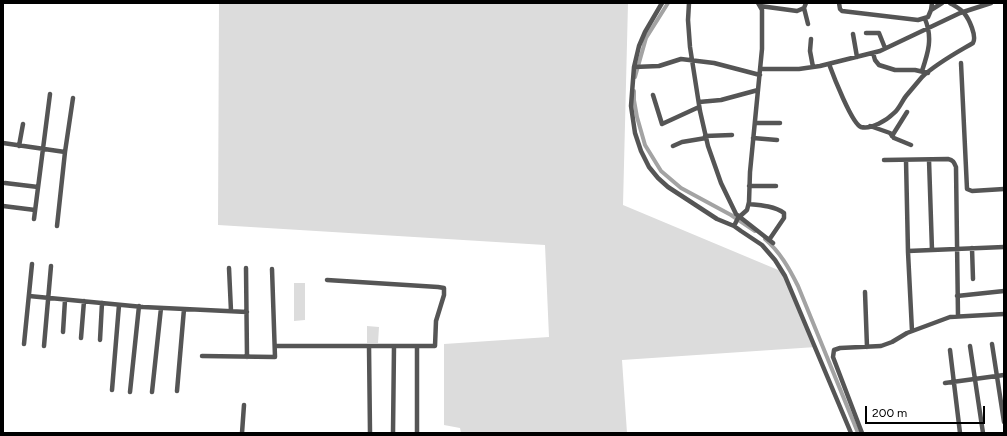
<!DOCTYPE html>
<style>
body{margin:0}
#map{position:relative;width:1007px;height:436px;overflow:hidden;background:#fff;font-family:Figtree,sans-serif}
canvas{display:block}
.frame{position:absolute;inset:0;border:4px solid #000;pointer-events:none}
.scale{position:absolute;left:865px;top:406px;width:120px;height:18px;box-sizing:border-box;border:2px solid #000;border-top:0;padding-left:5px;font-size:12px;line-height:14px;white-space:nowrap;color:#000;-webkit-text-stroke:3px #fff;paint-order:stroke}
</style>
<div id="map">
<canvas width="1007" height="436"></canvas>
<div class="frame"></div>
<div class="scale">200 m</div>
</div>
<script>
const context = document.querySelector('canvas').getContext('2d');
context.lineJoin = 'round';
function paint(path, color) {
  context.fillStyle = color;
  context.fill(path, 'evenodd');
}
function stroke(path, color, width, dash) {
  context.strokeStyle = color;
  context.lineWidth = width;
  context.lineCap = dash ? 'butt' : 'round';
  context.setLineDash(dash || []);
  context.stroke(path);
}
const green = new Path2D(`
 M 219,3 L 628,3 L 623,205 L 783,272 L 816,347 L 622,360 L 627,433 L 461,433 L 460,428 L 444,425 L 444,344 L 549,337 L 545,245 L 218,225 Z
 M 294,283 L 305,283 L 305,320 L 294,321 Z
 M 367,326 L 379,327 L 378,343 L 367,343 Z`);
const canal = new Path2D(`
 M 635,77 L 646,38 L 668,3
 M 634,91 L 634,100 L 637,117 L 645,145 L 661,171 L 681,188 L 731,215 L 755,231
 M 765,239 C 780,252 789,268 798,286 L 858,433`);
const minor = new Path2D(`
 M 662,3 L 645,32 L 639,46 L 634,67 L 631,106 L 635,133 L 641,151 L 649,167 L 658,178 L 668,187 L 717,219 L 734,226 L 741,231 L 762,245 L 775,260 L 785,276 L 851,433
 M 689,3 L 688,20 L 690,47 L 700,111 L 708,146 L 721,183 L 736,214 L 773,243
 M 839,3 L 840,9 L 842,11 L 918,20 L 928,17 L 931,10 L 932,3
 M 760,6 L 797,11 L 804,8 L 806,3
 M 804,8 L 808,24
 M 931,10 L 942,3
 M 866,33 L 879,33 L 885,48
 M 853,34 L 857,57
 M 811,39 L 810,51 L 813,67
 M 873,53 L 875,60 L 879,65 L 895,70 L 915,70 L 928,73
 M 961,63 L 967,189 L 972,191 L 1004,189
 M 829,64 C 833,75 852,124 861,127 C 871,130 887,120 894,113 C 899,109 902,101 906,96 C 911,90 917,83 922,77 C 937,63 956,53 973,43 C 977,36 969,19 964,13 C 961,9 955,6 950,3
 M 634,67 L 659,66 L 681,59 L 714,63 L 760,75
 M 760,69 L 799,69 L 820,66 L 880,51 L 960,13 L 991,3
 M 922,71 C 928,53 933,38 925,19
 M 653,95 L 662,124 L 699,107
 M 699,102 L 721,100 L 758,90
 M 755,123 L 780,123
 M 870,126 L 890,133 L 894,138 L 911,145
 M 705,136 L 732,135
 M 892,136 L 907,112
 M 753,138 L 777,140
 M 3,143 L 65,152 L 73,98
 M 19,146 L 23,124
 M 673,146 L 682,142 L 706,138
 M 884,160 L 948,159 C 953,160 954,162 956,167 L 958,316
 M 906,160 L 908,252 L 912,331
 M 929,160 L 932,250
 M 5,183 L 38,187
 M 749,186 L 776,186
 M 749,204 C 760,205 775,206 784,213 L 784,218 L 769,240
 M 3,206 L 35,210
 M 34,219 L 50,94
 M 57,226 L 65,152
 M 734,226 L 738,218 L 747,210 L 749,202 L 750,172 L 762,49 L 762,10 L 758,3
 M 972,248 L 973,279
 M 908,251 L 1004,247
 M 229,268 L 231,311
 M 246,268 L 247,357
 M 865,292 L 867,347
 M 29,296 L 143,307 L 247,312
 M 957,296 L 1004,291
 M 63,332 L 65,300
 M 81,338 L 84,301
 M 100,340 L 102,303
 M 24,344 L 32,264
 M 992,344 L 1004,422
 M 44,346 L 51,266
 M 275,346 L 435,346 L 436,321 L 444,295 L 444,288 L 438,287 L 327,280
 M 369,346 L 370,433
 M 417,346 L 417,433
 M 970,346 L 983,433
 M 950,350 L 960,433
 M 202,356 L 275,357 L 272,269
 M 945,383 L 1004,375
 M 112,390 L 119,305
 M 177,391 L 184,309
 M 130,392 L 139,306
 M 152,392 L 161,308
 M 242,433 L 244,405
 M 393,433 L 394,346
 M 862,433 L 833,357 L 834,350 L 840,348 L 881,346 L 892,342 L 907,333 L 950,317 L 1004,314`);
paint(green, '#dcdcdc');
stroke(canal, '#a3a3a3', 4);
stroke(minor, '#555', 4.5);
</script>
